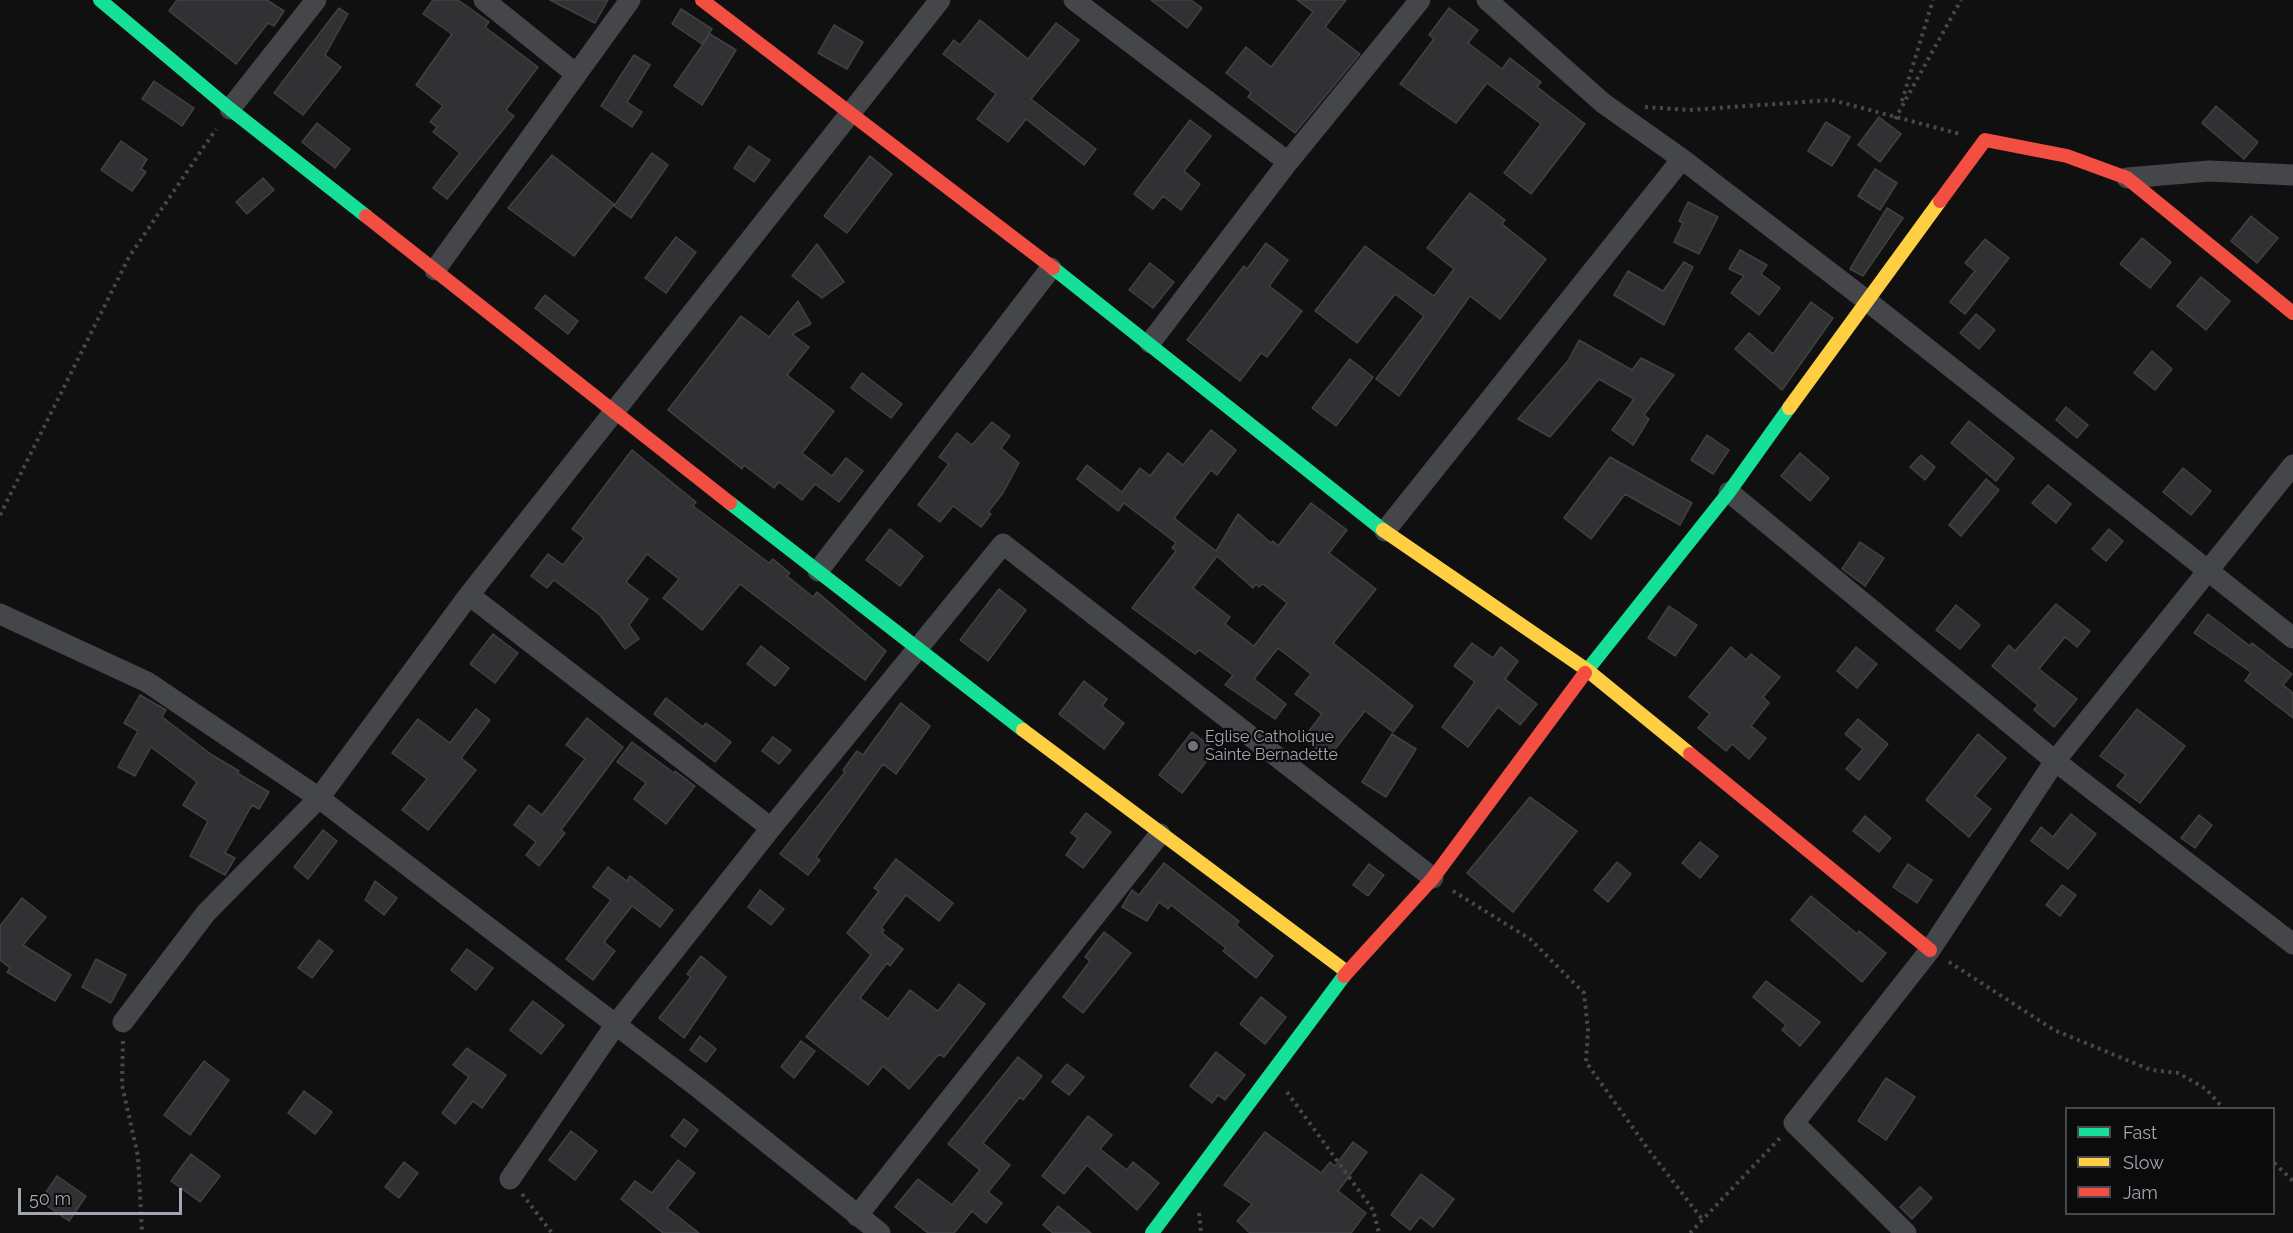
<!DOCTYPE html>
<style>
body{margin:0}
#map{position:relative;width:2293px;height:1233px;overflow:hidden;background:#101011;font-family:Raleway,sans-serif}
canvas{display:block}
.legend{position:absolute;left:2065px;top:1107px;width:210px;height:108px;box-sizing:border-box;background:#0b0b0c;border:2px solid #47494e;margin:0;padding:8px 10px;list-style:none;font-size:18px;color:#a2a7b1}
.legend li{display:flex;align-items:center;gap:12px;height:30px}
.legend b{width:30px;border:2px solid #47494e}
.scale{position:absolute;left:18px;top:1188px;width:164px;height:27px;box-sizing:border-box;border:3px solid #a2a7b1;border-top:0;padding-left:8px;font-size:18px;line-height:21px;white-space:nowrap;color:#a2a7b1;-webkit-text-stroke:4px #0b0b0c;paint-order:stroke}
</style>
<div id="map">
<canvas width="2293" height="1233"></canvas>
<ul class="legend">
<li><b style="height:8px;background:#16e098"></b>Fast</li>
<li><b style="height:8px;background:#ffcf43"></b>Slow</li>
<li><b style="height:8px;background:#f24e42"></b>Jam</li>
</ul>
<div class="scale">50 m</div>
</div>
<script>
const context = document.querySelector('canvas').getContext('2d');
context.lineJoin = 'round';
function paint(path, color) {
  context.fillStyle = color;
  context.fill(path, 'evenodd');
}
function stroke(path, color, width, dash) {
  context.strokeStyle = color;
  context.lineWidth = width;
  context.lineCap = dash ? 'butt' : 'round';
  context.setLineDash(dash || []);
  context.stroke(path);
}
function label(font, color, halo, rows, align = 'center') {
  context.font = font + ' Raleway,sans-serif';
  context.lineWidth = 4.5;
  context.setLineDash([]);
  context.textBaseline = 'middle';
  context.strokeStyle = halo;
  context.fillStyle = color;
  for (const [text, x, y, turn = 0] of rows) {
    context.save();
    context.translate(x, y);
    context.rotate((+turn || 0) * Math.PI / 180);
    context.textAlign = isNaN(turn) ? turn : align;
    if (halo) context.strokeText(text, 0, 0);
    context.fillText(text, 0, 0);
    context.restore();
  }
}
const building = new Path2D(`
 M 177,0 L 267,0 L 284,11 L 274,26 L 268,23 L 236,64 L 169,11 Z
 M 433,0 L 458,0 L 489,22 L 485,27 L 538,67 L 506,110 L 514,116 L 447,199 L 433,188 L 460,153 L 433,132 L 437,127 L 430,122 L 443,106 L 416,85 L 452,34 L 423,14 Z
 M 550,0 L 608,0 L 595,23 Z
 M 1151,0 L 1191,0 L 1202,8 L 1187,28 Z
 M 1297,0 L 1346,0 L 1325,27 L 1360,54 L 1295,133 L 1248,97 L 1251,92 L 1226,73 L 1246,47 L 1271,67 L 1313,12 Z
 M 339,8 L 348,14 L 325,55 L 341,67 L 303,115 L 274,93 Z
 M 1449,8 L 1478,30 L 1468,43 L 1502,69 L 1510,58 L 1541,82 L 1537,87 L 1585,124 L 1531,194 L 1504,173 L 1541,124 L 1487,83 L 1456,123 L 1400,84 L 1434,39 L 1429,35 Z
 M 681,9 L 712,29 L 702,44 L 672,24 Z
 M 980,20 L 1028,59 L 1056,23 L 1079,40 L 1031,99 L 1096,149 L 1084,165 L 1026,119 L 1008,142 L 977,119 L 996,94 L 943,54 L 954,40 L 960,45 Z
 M 834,25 L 863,42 L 847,69 L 818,53 Z
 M 710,34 L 736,50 L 702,105 L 674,86 Z
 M 634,55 L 650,65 L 627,102 L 642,112 L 632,127 L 601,106 Z
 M 154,81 L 194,108 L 182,126 L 142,99 Z
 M 2216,106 L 2258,142 L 2244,159 L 2202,123 Z
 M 1879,117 L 1901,134 L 1880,162 L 1858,145 Z
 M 1190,120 L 1211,136 L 1184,171 L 1200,184 L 1181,210 L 1163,196 L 1153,209 L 1134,194 Z
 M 1826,122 L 1850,137 L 1832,166 L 1808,151 Z
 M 317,123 L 350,149 L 335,168 L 302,142 Z
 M 121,141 L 147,159 L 141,169 L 146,172 L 132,191 L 101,170 Z
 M 749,146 L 770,160 L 754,182 L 734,168 Z
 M 652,153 L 668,165 L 631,218 L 614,206 Z
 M 552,155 L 614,204 L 574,256 L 508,208 Z
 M 870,156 L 892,174 L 847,233 L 824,216 Z
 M 1875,169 L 1897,183 L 1880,210 L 1858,196 Z
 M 263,178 L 274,190 L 247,214 L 236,202 Z
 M 1470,193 L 1505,220 L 1502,224 L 1546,259 L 1500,319 L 1470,296 L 1399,396 L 1376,379 L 1424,316 L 1395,294 L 1357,343 L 1315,311 L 1365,246 L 1434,296 L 1454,269 L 1427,248 Z
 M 1688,202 L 1718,217 L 1699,254 L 1674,242 L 1683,223 L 1679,221 Z
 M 1887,208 L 1903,218 L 1863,276 L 1850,269 Z
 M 2251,216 L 2278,238 L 2257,263 L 2231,241 Z
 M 676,237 L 696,252 L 666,293 L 645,278 Z
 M 2142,238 L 2171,262 L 2150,288 L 2120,264 Z
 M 1985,239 L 2009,258 L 1965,314 L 1950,302 L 1975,271 L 1965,263 Z
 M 1266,243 L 1288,260 L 1269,286 L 1302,311 L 1267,357 L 1261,353 L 1240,381 L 1187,340 L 1244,266 L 1247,269 Z
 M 817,244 L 844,282 L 822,298 L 792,276 Z
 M 1740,250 L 1767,265 L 1761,274 L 1780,288 L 1759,315 L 1731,293 L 1744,276 L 1729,269 Z
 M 1684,262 L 1693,267 L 1664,325 L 1614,295 L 1628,271 L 1663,291 Z
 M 1150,263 L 1174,282 L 1153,308 L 1129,290 Z
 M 2201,277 L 2230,301 L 2206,330 L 2177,306 Z
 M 545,295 L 578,321 L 568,334 L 535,308 Z
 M 798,301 L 811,324 L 792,334 L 809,347 L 787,375 L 834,411 L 802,453 L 832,476 L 846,458 L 863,471 L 839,502 L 815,484 L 802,500 L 779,482 L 774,488 L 744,465 L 742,469 L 668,410 L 741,316 L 769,337 Z
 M 1811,302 L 1833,318 L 1782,390 L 1735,349 L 1749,333 L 1773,354 Z
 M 1976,314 L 1995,330 L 1979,349 L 1960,333 Z
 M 1579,340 L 1632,370 L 1641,358 L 1674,375 L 1644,415 L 1649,419 L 1633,445 L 1612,430 L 1634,399 L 1599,379 L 1550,437 L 1518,419 L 1568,361 Z
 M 2152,351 L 2172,369 L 2155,390 L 2134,373 Z
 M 1350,359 L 1373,377 L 1336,426 L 1312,408 Z
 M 862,373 L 902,404 L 891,418 L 851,388 Z
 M 2066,407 L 2088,425 L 2077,438 L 2056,420 Z
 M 1969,421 L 2014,458 L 1996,481 L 1951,443 Z
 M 992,422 L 1010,436 L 1001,448 L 1019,463 L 1003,493 L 988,512 L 991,514 L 981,527 L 953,506 L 940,522 L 918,505 L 949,464 L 939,457 L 957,433 L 972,445 Z
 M 1211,430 L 1236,450 L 1217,475 L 1211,470 L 1174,518 L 1216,551 L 1238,514 L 1271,543 L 1273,541 L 1278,546 L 1311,503 L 1347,530 L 1329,553 L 1376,589 L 1333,643 L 1413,706 L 1393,732 L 1365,711 L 1332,753 L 1326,748 L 1322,753 L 1303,739 L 1322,714 L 1295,694 L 1311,674 L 1278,648 L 1254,679 L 1286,704 L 1275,719 L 1225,685 L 1233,675 L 1199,650 L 1195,654 L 1132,608 L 1176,551 L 1172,548 L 1176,543 L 1124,503 L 1118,511 L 1077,479 L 1087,465 L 1122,492 L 1140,468 L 1150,476 L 1168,453 L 1183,465 ZM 1217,556 L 1253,588 L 1256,584 L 1259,587 L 1263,584 L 1287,603 L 1254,646 L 1225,624 L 1230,617 L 1193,588 Z
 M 1707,435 L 1729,450 L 1713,474 L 1691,460 Z
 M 632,450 L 696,502 L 693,506 L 769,563 L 773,559 L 790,573 L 787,576 L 813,597 L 817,592 L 886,651 L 865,680 L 740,584 L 702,630 L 663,598 L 679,579 L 647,554 L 626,582 L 648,599 L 629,625 L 639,639 L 625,649 L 600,615 L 554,580 L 547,588 L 531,576 L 548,554 L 563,565 L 584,538 L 572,529 Z
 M 1800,453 L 1829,478 L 1810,501 L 1781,476 Z
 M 1921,455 L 1935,467 L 1925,480 L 1910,467 Z
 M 1610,457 L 1692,503 L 1680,525 L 1625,494 L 1591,539 L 1564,518 Z
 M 2183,468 L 2211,491 L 2191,515 L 2163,492 Z
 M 1986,479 L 1999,490 L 1961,536 L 1949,525 Z
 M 2048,485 L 2071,504 L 2056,523 L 2032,503 Z
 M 890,529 L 923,556 L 900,586 L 866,560 Z
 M 2109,529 L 2123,541 L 2106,561 L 2092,549 Z
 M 1860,542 L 1884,558 L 1865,586 L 1842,569 Z
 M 999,589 L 1026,610 L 988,661 L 960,640 Z
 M 2056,604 L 2090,631 L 2077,647 L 2065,637 L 2039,669 L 2077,699 L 2054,727 L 2034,710 L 2038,705 L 1992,666 L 2009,645 L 2015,651 Z
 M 1956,605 L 1980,625 L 1960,649 L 1936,630 Z
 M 1669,606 L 1697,625 L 1675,656 L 1648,638 Z
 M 2208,614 L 2250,646 L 2252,643 L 2292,674 L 2283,685 L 2293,693 L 2293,718 L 2245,681 L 2251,672 L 2194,633 Z
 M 493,634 L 518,653 L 495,683 L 470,664 Z
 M 1472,643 L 1493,658 L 1501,647 L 1518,661 L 1505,679 L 1537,704 L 1520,725 L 1498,707 L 1468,747 L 1442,727 L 1475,682 L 1454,666 Z
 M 761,646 L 789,668 L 775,686 L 747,664 Z
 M 1731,647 L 1746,660 L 1751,654 L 1780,677 L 1763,697 L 1769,703 L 1751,726 L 1766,738 L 1749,759 L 1732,744 L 1726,751 L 1698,728 L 1710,714 L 1689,697 Z
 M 1856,647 L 1877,664 L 1857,688 L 1837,671 Z
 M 1084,681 L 1107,699 L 1102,706 L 1124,723 L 1104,749 L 1059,714 Z
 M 140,695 L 166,710 L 162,717 L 212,755 L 239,771 L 237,773 L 269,792 L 259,809 L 252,805 L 225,853 L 235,858 L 225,875 L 190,856 L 208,821 L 183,805 L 197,782 L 151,747 L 135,776 L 118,767 L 138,731 L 124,723 Z
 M 666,698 L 703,727 L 706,723 L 731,742 L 715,762 L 654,714 Z
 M 901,703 L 930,726 L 896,774 L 883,764 L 816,857 L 820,860 L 808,875 L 780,854 L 845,772 L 843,770 L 857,751 L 863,755 Z
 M 476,709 L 490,720 L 461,758 L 476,770 L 428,830 L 402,810 L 427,779 L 392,753 L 418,719 L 450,743 Z
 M 2137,709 L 2185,746 L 2140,803 L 2117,786 L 2126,775 L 2100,756 Z
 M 587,718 L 623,747 L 561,830 L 565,833 L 539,866 L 526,855 L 536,842 L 514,825 L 529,805 L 542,815 L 585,759 L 566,745 Z
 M 1858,719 L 1888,744 L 1859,780 L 1846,769 L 1863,749 L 1845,734 Z
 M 1192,732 L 1215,750 L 1182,793 L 1159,775 Z
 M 1392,734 L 1416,749 L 1386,797 L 1362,782 Z
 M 1978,734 L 2006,758 L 1975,796 L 1991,809 L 1969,837 L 1926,800 Z
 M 773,737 L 791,750 L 779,764 L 762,751 Z
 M 632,742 L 674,773 L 675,771 L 695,786 L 666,824 L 634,799 L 646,783 L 617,762 Z
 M 1530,797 L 1577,831 L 1513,912 L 1467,873 Z
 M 1086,813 L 1111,832 L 1083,868 L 1066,855 L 1078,838 L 1071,833 Z
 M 2071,814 L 2096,834 L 2068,869 L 2031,841 L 2041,827 L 2053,837 Z
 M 2199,815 L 2212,825 L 2195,848 L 2181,838 Z
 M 1865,816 L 1891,838 L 1879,852 L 1853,831 Z
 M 323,830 L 337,841 L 308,879 L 294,867 Z
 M 1700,842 L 1718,856 L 1700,878 L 1682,863 Z
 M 896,859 L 953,903 L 939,921 L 906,895 L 881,928 L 884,930 L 882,933 L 903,949 L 890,966 L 887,963 L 860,998 L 888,1019 L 910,990 L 938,1011 L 959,984 L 985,1004 L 944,1057 L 939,1054 L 909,1089 L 883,1066 L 868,1085 L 806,1037 L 871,955 L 847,933 L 879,891 L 874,888 Z
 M 1617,862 L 1631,874 L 1608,902 L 1594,890 Z
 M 1164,863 L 1239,921 L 1236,925 L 1273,956 L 1256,978 L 1223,951 L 1226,948 L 1171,905 L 1168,909 L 1159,902 L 1147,921 L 1122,907 L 1132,890 L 1139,895 Z
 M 1369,864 L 1384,875 L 1368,896 L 1353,885 Z
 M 1908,864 L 1932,880 L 1917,903 L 1893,887 Z
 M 608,867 L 627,881 L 630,876 L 673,910 L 660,927 L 632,906 L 604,942 L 615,951 L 593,980 L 566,959 L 611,900 L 593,887 Z
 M 375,881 L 397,898 L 384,915 L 365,900 Z
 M 2062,885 L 2076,895 L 2060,916 L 2046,905 Z
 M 760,890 L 784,909 L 771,925 L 748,907 Z
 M 1811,896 L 1857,934 L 1859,931 L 1886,953 L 1862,982 L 1791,920 Z
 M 22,898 L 46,917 L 23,945 L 71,975 L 55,1001 L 7,972 L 10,968 L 0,960 L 0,926 Z
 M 1104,932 L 1131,953 L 1083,1013 L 1063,997 L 1090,961 L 1085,957 Z
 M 319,940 L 333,951 L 312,978 L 298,968 Z
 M 467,949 L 493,968 L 476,990 L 451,970 Z
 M 701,956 L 726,977 L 684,1038 L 659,1018 L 691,977 L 687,974 Z
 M 96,959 L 126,975 L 111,1003 L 82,987 Z
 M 1766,981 L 1820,1022 L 1800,1046 L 1782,1030 L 1786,1025 L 1753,997 Z
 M 1261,997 L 1286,1017 L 1265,1044 L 1240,1024 Z
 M 533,1001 L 564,1025 L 541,1054 L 510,1030 Z
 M 700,1036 L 716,1049 L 706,1062 L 690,1050 Z
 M 801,1041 L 815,1051 L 794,1078 L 781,1067 Z
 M 467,1048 L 506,1075 L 482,1108 L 473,1101 L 455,1124 L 442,1113 L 469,1077 L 453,1065 Z
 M 1216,1052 L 1245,1075 L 1225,1100 L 1218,1095 L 1212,1103 L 1190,1086 Z
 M 1018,1057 L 1042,1076 L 1023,1100 L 1020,1097 L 983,1143 L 1010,1165 L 988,1192 L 1002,1203 L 986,1223 L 972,1211 L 954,1233 L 928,1233 L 895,1207 L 918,1179 L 952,1205 L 980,1170 L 948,1144 Z
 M 204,1061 L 229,1080 L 190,1135 L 164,1115 Z
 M 1067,1064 L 1084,1077 L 1069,1095 L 1052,1082 Z
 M 1886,1078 L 1915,1097 L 1886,1140 L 1858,1121 Z
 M 304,1091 L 332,1112 L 315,1134 L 288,1113 Z
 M 1088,1116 L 1112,1135 L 1100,1149 L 1127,1170 L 1133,1162 L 1159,1183 L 1137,1210 L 1087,1165 L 1064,1194 L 1042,1176 Z
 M 684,1119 L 698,1130 L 685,1147 L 671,1136 Z
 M 571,1131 L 597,1151 L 575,1180 L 549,1160 Z
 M 1265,1132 L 1321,1173 L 1330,1162 L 1335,1166 L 1353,1142 L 1367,1152 L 1338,1191 L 1366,1213 L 1351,1233 L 1250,1233 L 1237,1221 L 1252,1204 L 1224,1185 Z
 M 191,1154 L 220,1176 L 200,1202 L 171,1181 Z
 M 678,1160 L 695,1173 L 667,1208 L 699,1233 L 663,1233 L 621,1199 L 635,1181 L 652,1193 Z
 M 404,1162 L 418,1173 L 399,1198 L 385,1187 Z
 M 1421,1174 L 1454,1199 L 1433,1227 L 1420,1217 L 1410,1230 L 1391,1215 Z
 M 57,1176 L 86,1196 L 69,1221 L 40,1201 Z
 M 1920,1187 L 1932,1198 L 1912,1219 L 1900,1207 Z
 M 1058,1206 L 1091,1233 L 1053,1233 L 1043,1225 Z`);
const path = new Path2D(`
 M 1902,101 L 1933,0
 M 1645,107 L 1689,110 L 1832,100 L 1960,134
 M 1895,119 L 1961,0
 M 0,515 L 129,257 L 216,129
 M 1453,891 L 1530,939 L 1584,993 L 1588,1031 L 1586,1062 L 1648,1149 L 1702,1219
 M 1949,962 L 2054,1030 L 2151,1070 L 2178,1073 L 2206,1089 L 2223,1108
 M 123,1041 L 122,1085 L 138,1156 L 142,1233
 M 1287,1092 L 1373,1210 L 1379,1233
 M 2274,1163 L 2293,1181
 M 522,1194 L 552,1233
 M 1199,1213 L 1201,1233
 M 1690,1233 L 1780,1138`);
const street = new Path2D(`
 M 484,0 L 576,74
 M 1074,0 L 1288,162
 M 1487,0 L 1603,103 L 1682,159 L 1866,300 L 2293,638
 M 230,109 L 316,0
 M 2127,178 L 2209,171 L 2293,175
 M 435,270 L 630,0
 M 1150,343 L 1288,162 L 1420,0
 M 1729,492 L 2055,761 L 2293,944
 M 1385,531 L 1682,159
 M 818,571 L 1051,268
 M 469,595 L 771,828
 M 0,614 L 147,682 L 319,798 L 700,1089 L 880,1233
 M 123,1022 L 206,913 L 319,798 L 469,595 L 940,0
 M 510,1179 L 616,1024 L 771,828 L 1003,544 L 1433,878
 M 857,1216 L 1160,834
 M 1906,1233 L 1794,1123 L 1930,950 L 2055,761 L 2293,465`);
const fast = new Path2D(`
 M 100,0 L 230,109 L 366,216
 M 1053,268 L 1383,530
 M 730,503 L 1023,730
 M 1585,673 L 1729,492 L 1789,408
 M 1152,1233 L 1344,976`);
const slow = new Path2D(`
 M 1789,408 L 1940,201
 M 1383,530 L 1587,670 L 1690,754
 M 1023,730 L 1347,972`);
const jam = new Path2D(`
 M 702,0 L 1053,268
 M 1940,201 L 1985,140 L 2067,156 L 2127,178 L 2293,313
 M 366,216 L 730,503
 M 1690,754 L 1930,950
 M 1344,976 L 1433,878 L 1585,673`);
const markers = [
 [1193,746,6,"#6f7279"]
];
const poiNames = [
 ["Eglise Catholique",1205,737],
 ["Sainte Bernadette",1205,755]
];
paint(building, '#313133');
stroke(building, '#404144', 1.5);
stroke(path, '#47484b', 4, [3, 4.5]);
stroke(street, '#454649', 21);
stroke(fast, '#16e098', 14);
stroke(slow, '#ffcf43', 14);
stroke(jam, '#f24e42', 14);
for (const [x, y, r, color] of markers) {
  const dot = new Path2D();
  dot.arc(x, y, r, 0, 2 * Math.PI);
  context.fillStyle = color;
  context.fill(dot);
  stroke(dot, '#0b0b0c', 2);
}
label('16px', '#a2a7b1', '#0b0b0c', poiNames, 'left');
</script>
